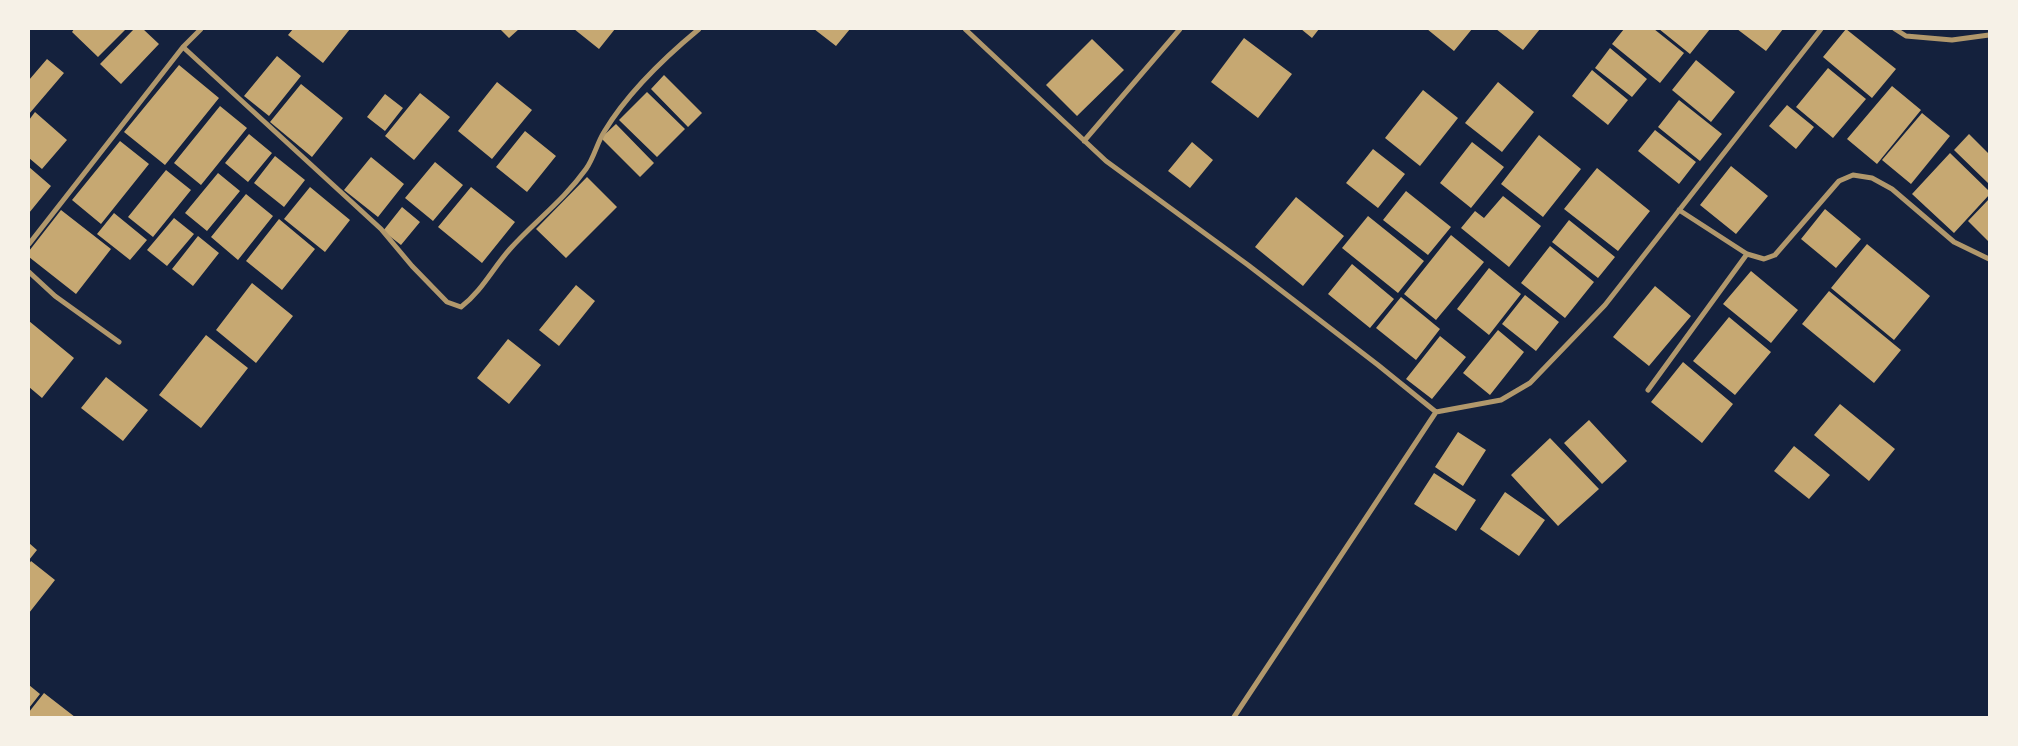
<!DOCTYPE html>
<style>
body{margin:0}
#map{position:relative;width:2018px;height:746px;overflow:hidden;background:#14213d;font-family:"Golos Text",sans-serif}
canvas{display:block}
.frame{position:absolute;inset:0;border:30px solid #f6f1e7;pointer-events:none}
</style>
<div id="map">
<canvas width="2018" height="746"></canvas>
<div class="frame"></div>
</div>
<script>
const context = document.querySelector('canvas').getContext('2d');
context.lineJoin = 'round';
function paint(path, color) {
  context.fillStyle = color;
  context.fill(path, 'evenodd');
}
function stroke(path, color, width, dash) {
  context.strokeStyle = color;
  context.lineWidth = width;
  context.lineCap = dash ? 'butt' : 'round';
  context.setLineDash(dash || []);
  context.stroke(path);
}
const building = new Path2D(`
 M 74,29 L 126,29 L 98,57 L 72,32 Z
 M 134,29 L 143,29 L 159,44 L 121,84 L 100,64 Z
 M 293,29 L 350,29 L 323,63 L 288,35 Z
 M 500,29 L 519,29 L 509,38 Z
 M 574,29 L 615,29 L 599,49 Z
 M 814,29 L 850,29 L 836,46 Z
 M 1301,29 L 1319,29 L 1312,38 Z
 M 1427,29 L 1472,29 L 1454,51 Z
 M 1496,29 L 1540,29 L 1523,50 Z
 M 1624,29 L 1654,29 L 1684,53 L 1660,83 L 1612,44 Z
 M 1659,29 L 1710,29 L 1690,54 Z
 M 1737,29 L 1783,29 L 1766,51 Z
 M 1846,29 L 1896,69 L 1872,98 L 1823,57 Z
 M 1244,38 L 1292,74 L 1258,118 L 1211,82 Z
 M 1092,39 L 1124,70 L 1077,116 L 1046,85 Z
 M 1610,48 L 1647,79 L 1632,97 L 1595,68 Z
 M 277,56 L 301,76 L 269,116 L 244,96 Z
 M 47,59 L 64,73 L 29,114 L 29,80 Z
 M 1696,60 L 1735,92 L 1711,122 L 1672,90 Z
 M 179,65 L 219,98 L 165,165 L 124,132 Z
 M 1828,68 L 1866,99 L 1833,138 L 1796,107 Z
 M 1592,70 L 1628,100 L 1608,125 L 1572,96 Z
 M 664,75 L 702,113 L 688,127 L 651,89 Z
 M 497,82 L 532,110 L 492,159 L 458,131 Z
 M 1498,82 L 1534,112 L 1502,152 L 1465,123 Z
 M 301,84 L 343,118 L 312,157 L 270,122 Z
 M 1892,86 L 1921,110 L 1877,164 L 1847,139 Z
 M 1423,90 L 1458,118 L 1420,166 L 1385,138 Z
 M 647,92 L 685,129 L 657,157 L 619,120 Z
 M 420,93 L 450,117 L 414,160 L 385,136 Z
 M 385,94 L 403,108 L 385,131 L 367,117 Z
 M 1679,100 L 1722,134 L 1700,161 L 1658,127 Z
 M 1787,105 L 1814,127 L 1796,149 L 1769,126 Z
 M 220,106 L 247,128 L 201,185 L 174,163 Z
 M 35,112 L 67,140 L 42,169 L 29,158 L 29,120 Z
 M 1922,113 L 1950,136 L 1911,184 L 1882,160 Z
 M 616,124 L 654,163 L 640,177 L 601,138 Z
 M 1655,130 L 1696,162 L 1679,184 L 1638,151 Z
 M 525,131 L 556,156 L 527,192 L 496,167 Z
 M 249,134 L 272,153 L 248,182 L 225,163 Z
 M 1969,134 L 1989,154 L 1989,184 L 1954,150 Z
 M 1539,135 L 1581,169 L 1543,217 L 1501,184 Z
 M 120,141 L 149,164 L 101,224 L 72,200 Z
 M 1192,142 L 1213,160 L 1190,188 L 1168,171 Z
 M 1472,142 L 1504,167 L 1471,208 L 1440,183 Z
 M 1373,149 L 1405,174 L 1378,208 L 1346,183 Z
 M 1950,153 L 1989,191 L 1989,195 L 1954,233 L 1912,194 Z
 M 275,156 L 305,180 L 284,207 L 254,183 Z
 M 371,157 L 404,184 L 378,217 L 344,190 Z
 M 435,162 L 463,185 L 433,221 L 405,198 Z
 M 1731,166 L 1768,196 L 1736,234 L 1700,205 Z
 M 29,167 L 51,186 L 29,213 Z
 M 1597,168 L 1650,211 L 1618,251 L 1564,209 Z
 M 166,170 L 191,190 L 153,237 L 128,217 Z
 M 218,173 L 240,191 L 207,231 L 185,213 Z
 M 587,177 L 617,207 L 566,258 L 536,229 Z
 M 310,187 L 350,220 L 325,252 L 284,219 Z
 M 471,187 L 515,222 L 482,263 L 438,227 Z
 M 1406,191 L 1451,227 L 1428,255 L 1383,220 Z
 M 246,194 L 273,216 L 238,260 L 211,237 Z
 M 1503,196 L 1541,226 L 1509,267 L 1461,228 L 1475,211 L 1484,218 Z
 M 1296,197 L 1344,236 L 1303,286 L 1255,247 Z
 M 1989,199 L 1989,242 L 1968,221 Z
 M 402,207 L 420,222 L 401,245 L 383,231 Z
 M 1825,209 L 1861,239 L 1836,268 L 1801,239 Z
 M 61,210 L 111,249 L 76,294 L 29,257 L 29,251 Z
 M 114,213 L 147,240 L 130,260 L 97,234 Z
 M 1368,216 L 1424,261 L 1398,293 L 1342,248 Z
 M 174,218 L 194,234 L 167,266 L 147,250 Z
 M 279,219 L 315,249 L 282,290 L 246,261 Z
 M 1569,220 L 1615,257 L 1598,278 L 1552,242 Z
 M 1451,235 L 1484,262 L 1436,320 L 1404,294 Z
 M 198,236 L 219,253 L 193,286 L 172,269 Z
 M 1867,244 L 1930,296 L 1894,340 L 1831,288 Z
 M 1550,246 L 1594,282 L 1565,318 L 1521,283 Z
 M 1352,264 L 1394,299 L 1370,328 L 1328,294 Z
 M 1489,268 L 1521,294 L 1489,335 L 1457,309 Z
 M 1751,271 L 1798,310 L 1771,343 L 1723,304 Z
 M 252,283 L 293,316 L 256,363 L 216,330 Z
 M 576,285 L 595,301 L 559,346 L 539,330 Z
 M 1655,286 L 1691,316 L 1649,366 L 1613,337 Z
 M 1829,291 L 1901,350 L 1874,383 L 1802,324 Z
 M 1525,295 L 1559,322 L 1536,351 L 1502,324 Z
 M 1401,297 L 1440,329 L 1416,360 L 1376,328 Z
 M 1729,317 L 1771,352 L 1735,395 L 1693,361 Z
 M 29,321 L 74,358 L 42,398 L 29,387 Z
 M 1498,330 L 1524,352 L 1490,395 L 1463,373 Z
 M 206,335 L 248,368 L 201,428 L 159,395 Z
 M 1440,336 L 1466,357 L 1432,399 L 1406,379 Z
 M 508,339 L 541,365 L 509,404 L 477,378 Z
 M 1683,362 L 1733,404 L 1702,443 L 1651,402 Z
 M 106,377 L 148,410 L 123,441 L 81,408 Z
 M 1840,404 L 1895,449 L 1869,481 L 1814,435 Z
 M 1589,420 L 1627,461 L 1602,484 L 1564,443 Z
 M 1458,432 L 1486,450 L 1463,486 L 1435,467 Z
 M 1550,438 L 1599,489 L 1558,526 L 1511,475 Z
 M 1794,446 L 1830,475 L 1809,499 L 1774,471 Z
 M 1434,473 L 1476,500 L 1456,531 L 1414,504 Z
 M 1505,492 L 1545,520 L 1519,556 L 1480,529 Z
 M 29,543 L 37,550 L 29,560 Z
 M 31,561 L 55,580 L 29,613 L 29,564 Z
 M 29,685 L 40,694 L 29,708 Z
 M 44,693 L 75,717 L 30,717 L 29,712 Z`);
const minor = new Path2D(`
 M 965,29 L 1106,161 L 1248,265 L 1378,365 L 1436,412
 M 1895,29 L 1906,36 L 1952,40 L 1989,35
 M 183,47 L 381,229 L 412,266 L 447,302 L 461,307 C 482,291 493,268 510,249 C 535,221 563,201 586,169 C 594,158 597,143 604,132 C 628,92 664,58 699,29
 M 1084,141 L 1180,29
 M 1679,210 L 1747,254 L 1764,259 L 1775,255 L 1839,181 L 1853,175 L 1872,178 L 1892,189 L 1954,242 L 1989,259
 M 29,244 L 183,47 L 201,29
 M 29,272 L 55,296 L 119,342
 M 1648,390 L 1747,254
 M 1234,717 L 1436,412 L 1501,400 L 1530,383 L 1605,305 L 1821,29`);
paint(building, '#c6a872');
stroke(minor, '#b1986c', 5);
</script>
